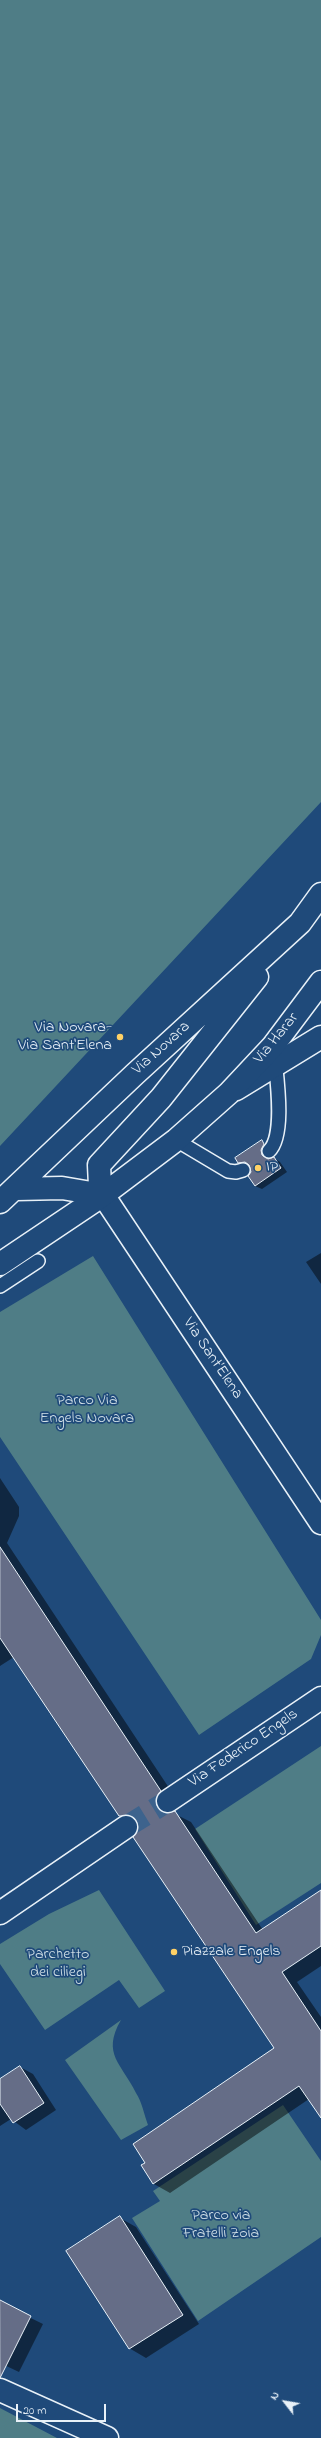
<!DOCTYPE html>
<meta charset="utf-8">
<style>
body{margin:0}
#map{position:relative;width:321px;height:2438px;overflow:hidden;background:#1f4a7a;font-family:"Indie Flower",sans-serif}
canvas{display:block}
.north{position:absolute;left:265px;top:2382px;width:40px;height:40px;-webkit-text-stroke:3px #1f4a7a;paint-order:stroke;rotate:301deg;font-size:11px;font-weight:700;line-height:16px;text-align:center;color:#e8f1f8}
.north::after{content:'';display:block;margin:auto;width:14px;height:18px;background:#e8f1f8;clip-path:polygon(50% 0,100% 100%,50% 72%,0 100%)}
.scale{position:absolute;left:16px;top:2404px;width:90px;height:18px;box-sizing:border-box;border:2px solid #e8f1f8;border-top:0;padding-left:5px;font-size:12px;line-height:14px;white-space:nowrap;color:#e8f1f8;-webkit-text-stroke:3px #1f4a7a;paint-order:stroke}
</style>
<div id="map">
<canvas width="321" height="2438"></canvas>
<div class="north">N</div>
<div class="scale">20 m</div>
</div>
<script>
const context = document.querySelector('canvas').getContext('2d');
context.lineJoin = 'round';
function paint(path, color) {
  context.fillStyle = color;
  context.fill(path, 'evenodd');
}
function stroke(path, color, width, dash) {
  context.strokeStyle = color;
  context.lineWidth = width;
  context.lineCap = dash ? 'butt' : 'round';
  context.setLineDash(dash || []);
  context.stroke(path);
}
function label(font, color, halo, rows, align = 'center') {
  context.font = font + ' "Indie Flower",sans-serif';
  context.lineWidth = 3.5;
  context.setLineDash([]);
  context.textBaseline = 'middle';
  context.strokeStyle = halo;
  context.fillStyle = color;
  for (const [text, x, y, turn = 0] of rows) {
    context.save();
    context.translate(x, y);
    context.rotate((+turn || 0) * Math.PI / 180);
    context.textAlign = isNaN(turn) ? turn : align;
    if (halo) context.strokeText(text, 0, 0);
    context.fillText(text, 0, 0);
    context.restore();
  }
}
const green = new Path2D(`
 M 0,0 L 321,0 L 321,802 L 0,1146 Z
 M 93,1256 L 321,1620 L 321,1635 L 311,1659 L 199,1735 L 0,1437 L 0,1312 Z
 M 321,1746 L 321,1883 L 256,1925 L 195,1829 Z
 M 99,1890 L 165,1991 L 139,2008 L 119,1980 L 45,2030 L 0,1964 L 0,1944 L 49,1914 Z
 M 121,2020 C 101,2054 122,2064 136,2093 C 142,2102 144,2114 148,2125 L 121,2140 L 65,2060 Z
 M 283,2105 L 321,2161 L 321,2237 L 198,2321 L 132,2218 L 160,2201 L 153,2191 Z
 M 0,2408 L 57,2438 L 0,2438 Z`);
const shadow = new Path2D(`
 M 262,1142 L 268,1145 L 268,1160 L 274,1158 L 280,1162 L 287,1172 L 262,1189 L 255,1186 L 250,1166 L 246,1166 L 239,1162 Z
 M 321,1253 L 321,1284 L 306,1262 Z
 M 0,1478 L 19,1507 L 19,1516 L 7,1543 L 177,1800 L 173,1805 L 173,1813 L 191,1822 L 263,1930 L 321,1891 L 321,1966 L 297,1982 L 321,2017 L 321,2117 L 309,2099 L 170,2193 L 154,2184 L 142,2166 L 276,2049 L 138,1832 L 137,1825 L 120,1816 L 14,1657 L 0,1666 Z
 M 20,2067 L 33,2074 L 56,2110 L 26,2130 L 11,2119 L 0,2126 L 0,2080 Z
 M 120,2218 L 136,2227 L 199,2324 L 146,2358 L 129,2348 Z
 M 0,2303 L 43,2324 L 19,2372 L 0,2363 Z`);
const building = new Path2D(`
 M 262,1140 L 264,1144 L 261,1150 L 262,1155 L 268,1159 L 274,1157 L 281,1168 L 255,1186 L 248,1176 L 251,1172 L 249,1165 L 245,1162 L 238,1163 L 235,1158 Z
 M 0,1547 L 161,1791 L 157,1796 L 157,1808 L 163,1812 L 175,1811 L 256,1933 L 321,1890 L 321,1946 L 282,1972 L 321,2031 L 321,2118 L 299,2086 L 153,2184 L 141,2165 L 145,2163 L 133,2144 L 274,2048 L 133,1837 L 137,1832 L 136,1820 L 131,1816 L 119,1816 L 0,1638 Z
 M 20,2066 L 44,2103 L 13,2123 L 0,2104 L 0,2079 Z
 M 120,2216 L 183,2315 L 129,2349 L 66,2251 Z
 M 0,2300 L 31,2316 L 0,2378 Z`);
const minorTunnel = new Path2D(`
 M 126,1827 L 168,1801`);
const service = new Path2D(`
 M 176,1140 L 228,1171 L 236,1172 L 243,1170
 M 269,1151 C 285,1136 277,1080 275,1059
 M 0,1286 L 38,1261`);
const minor = new Path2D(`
 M 103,1195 L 321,1523
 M 168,1801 L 321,1698
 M 0,1913 L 126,1827
 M 0,2390 L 107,2438`);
const tertiary = new Path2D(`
 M 236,1089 L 321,1037`);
const primary = new Path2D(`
 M 16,1189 L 62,1188 L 103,1195
 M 103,1195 L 100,1186 L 99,1165 L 161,1098 L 257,977
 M 0,1202 L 135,1074 L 300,923 L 321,894
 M 0,1264 L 103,1195 L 176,1140 L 229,1093 L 273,1046 L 321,982`);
const markers = [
 [120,1037,4,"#ffd166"],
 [258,1168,4,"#ffd166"],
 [174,1952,4,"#ffd166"]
];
const poiNames = [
 ["Via Novara-",112,1028,"right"],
 ["Via Sant'Elena",112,1046,"right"],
 ["IP",266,1168],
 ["Piazzale Engels",182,1952]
];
const streetNames = [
 ["Via Harar",277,1039,-51],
 ["Via Novara",162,1049,-42],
 ["Via Sant’Elena",212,1359,56],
 ["Via Federico Engels",244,1749,-34]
];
const parkNames = [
 ["Parco Via",87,1401],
 ["Engels Novara",87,1419],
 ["Parchetto",58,1955],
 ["dei ciliegi",58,1973],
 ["Parco via",221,2216],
 ["Fratelli Zoia",221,2234]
];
paint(green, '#4f7d86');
paint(shadow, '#0007');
paint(building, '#656d87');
stroke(building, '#e8f1f8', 1);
stroke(minorTunnel, '#3d638d', 22, [22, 11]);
stroke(service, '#e8f1f8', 16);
stroke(minor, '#e8f1f8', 25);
stroke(tertiary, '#e8f1f8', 25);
stroke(primary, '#e8f1f8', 25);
stroke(service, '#1f4a7a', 13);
stroke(minor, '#1f4a7a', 22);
stroke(tertiary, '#1f4a7a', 22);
stroke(primary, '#1f4a7a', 22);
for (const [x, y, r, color] of markers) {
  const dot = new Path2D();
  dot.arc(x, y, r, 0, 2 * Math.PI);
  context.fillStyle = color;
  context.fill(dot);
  stroke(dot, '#1f4a7a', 1.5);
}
label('16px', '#e8f1f8', '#1f4a7a', poiNames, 'left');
label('16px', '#e8f1f8', '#1f4a7a', streetNames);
label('16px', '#d1e0e7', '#1f4a7a', parkNames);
</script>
